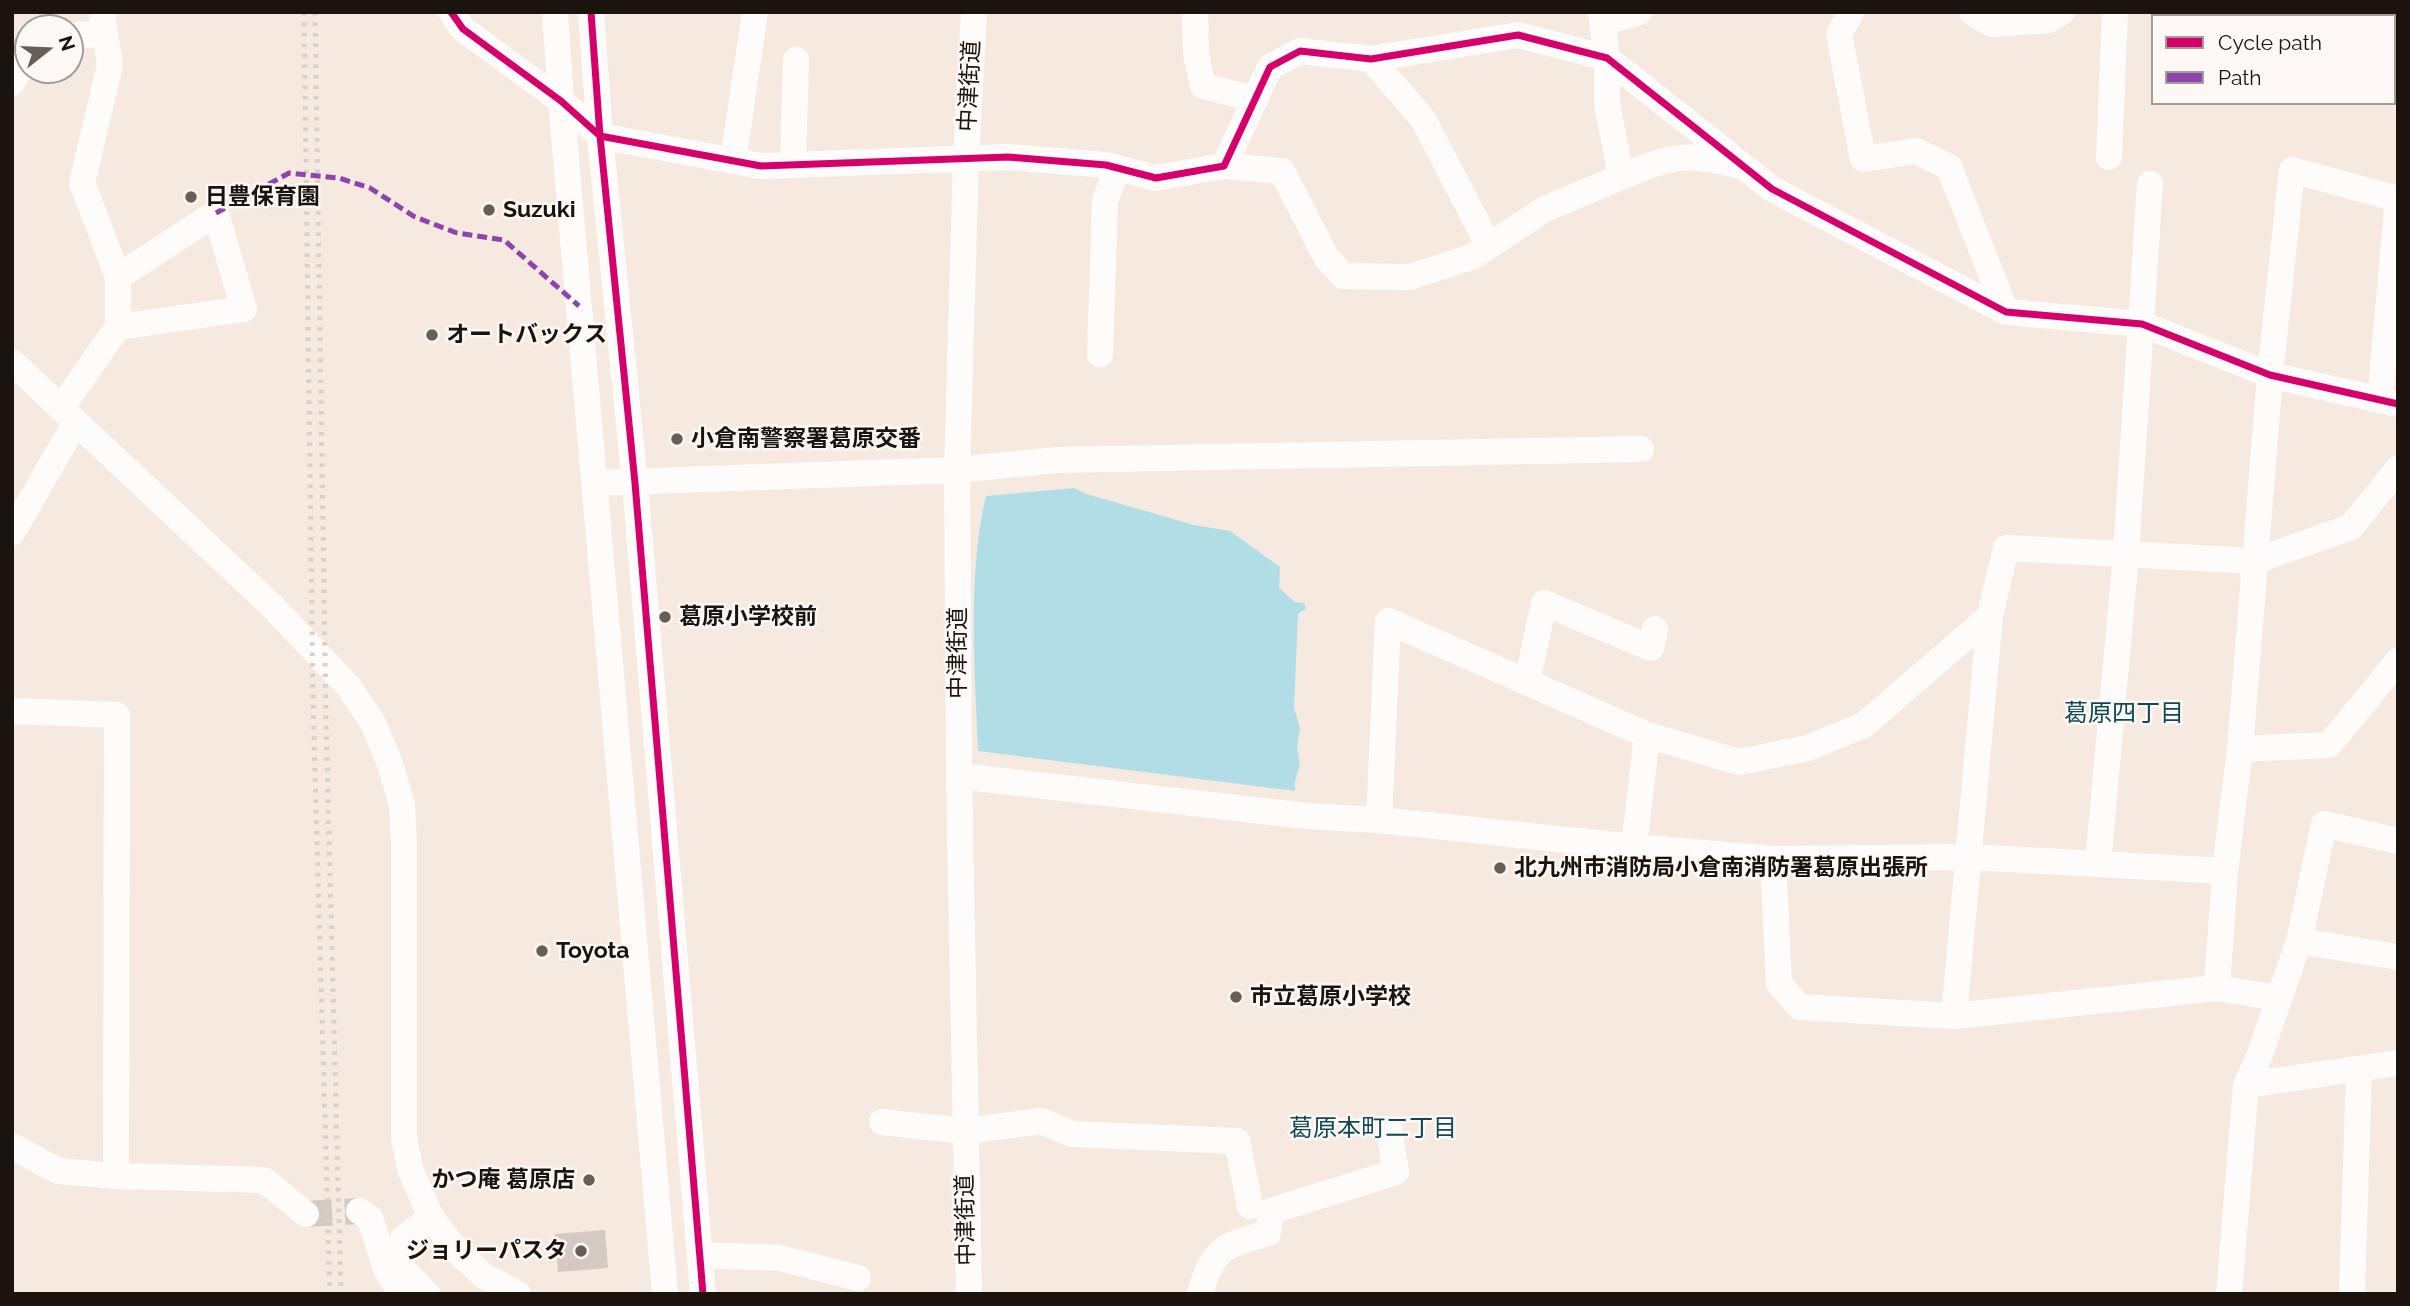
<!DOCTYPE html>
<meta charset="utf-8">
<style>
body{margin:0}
#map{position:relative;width:2410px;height:1306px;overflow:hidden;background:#f6e9e0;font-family:Raleway,sans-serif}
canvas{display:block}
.frame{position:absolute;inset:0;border:14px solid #1b130e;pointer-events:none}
.legend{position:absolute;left:2151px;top:14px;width:245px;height:91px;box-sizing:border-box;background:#fdf8f5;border:2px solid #a39c99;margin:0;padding:9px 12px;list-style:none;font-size:21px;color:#1b130e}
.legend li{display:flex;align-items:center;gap:14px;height:35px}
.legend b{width:35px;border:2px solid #a39c99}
.north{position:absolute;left:14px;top:14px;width:70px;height:70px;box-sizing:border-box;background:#fdf8f5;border:2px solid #a39c99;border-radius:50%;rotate:72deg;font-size:19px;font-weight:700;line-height:28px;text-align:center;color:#1b130e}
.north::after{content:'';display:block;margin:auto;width:24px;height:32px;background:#685e58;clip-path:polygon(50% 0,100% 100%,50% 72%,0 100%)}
</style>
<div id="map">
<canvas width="2410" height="1306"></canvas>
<div class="frame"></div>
<ul class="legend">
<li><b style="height:9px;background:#d6006c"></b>Cycle path</li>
<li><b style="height:9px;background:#8e44ad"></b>Path</li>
</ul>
<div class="north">N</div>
</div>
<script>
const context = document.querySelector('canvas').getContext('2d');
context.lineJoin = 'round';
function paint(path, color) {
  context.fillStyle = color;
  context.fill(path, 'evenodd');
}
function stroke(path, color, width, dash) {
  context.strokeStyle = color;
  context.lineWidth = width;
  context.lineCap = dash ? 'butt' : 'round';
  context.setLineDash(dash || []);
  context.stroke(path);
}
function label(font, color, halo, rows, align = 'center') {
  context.font = font + ' Raleway,"Noto Sans JP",sans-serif';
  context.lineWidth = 5;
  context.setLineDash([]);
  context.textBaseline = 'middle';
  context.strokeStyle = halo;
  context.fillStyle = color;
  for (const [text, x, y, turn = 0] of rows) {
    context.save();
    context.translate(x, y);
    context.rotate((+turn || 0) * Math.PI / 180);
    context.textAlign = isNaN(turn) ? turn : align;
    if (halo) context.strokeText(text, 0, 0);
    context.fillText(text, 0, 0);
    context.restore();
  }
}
const water = new Path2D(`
 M 1074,488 L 1086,494 L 1194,525 L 1230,531 L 1280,567 L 1279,588 L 1295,602 L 1304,603 L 1306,609 L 1298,614 L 1294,708 L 1300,728 L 1297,748 L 1300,764 L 1295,782 L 1295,791 L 978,751 C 975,670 967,575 986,496 Z`);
const building = new Path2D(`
 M 605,1230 L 608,1268 L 558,1272 L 555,1234 Z`);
const minorTunnel = new Path2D(`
 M 306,1214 L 359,1211`);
const minor = new Path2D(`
 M 451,12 L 463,29 L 561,101 L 600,136 L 761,166 L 1008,157 L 1106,165 L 1156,178 L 1224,166 L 1270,67 L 1300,51 L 1371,59 L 1518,35 L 1607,58 L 1772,189 L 2006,312 L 2142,324 L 2270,375 L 2398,404
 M 555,12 L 561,101 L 665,1294
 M 591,12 L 600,136 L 635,483 L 703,1294
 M 1195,12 L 1196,54 L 1203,86 L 1255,99
 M 1851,12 L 1839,34 L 1863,159 L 1916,151 L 1949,167 L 2006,312
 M 1972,12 L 1992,24 L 2049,20 L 2062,12
 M 2190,12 L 2190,16
 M 2350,16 L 2350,12
 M 1602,23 L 1639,12
 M 105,34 L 110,65 L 82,183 L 118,277 L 118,327 L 244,309 L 216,213 L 118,277
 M 70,35 L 105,34 L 102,12
 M 1371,59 L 1423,119 L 1489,246 L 1545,209 L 1621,177 L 1607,103 L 1607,58 L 1601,12
 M 12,83 L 28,55
 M 2109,157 L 2115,12
 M 733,161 L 755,12
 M 793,164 L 796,60
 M 1224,166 L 1282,171 L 1326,257 L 1343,276 L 1410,277 L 1472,257 L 1489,246
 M 1621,177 C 1670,157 1683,151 1736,165
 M 1100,354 L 1105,201 L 1117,168
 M 12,362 L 272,606 L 349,687 L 373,723 L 390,764 L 402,805 L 404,844 L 404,1138 L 410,1169 L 431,1217 L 455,1249 L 484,1276 L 518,1294
 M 2380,400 L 2398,199
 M 61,408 L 118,327
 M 595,483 L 957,470 L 1057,460 L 1641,449
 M 12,533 L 76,422
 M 1527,682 L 1544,603 L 1651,648 L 1655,629
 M 12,711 L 117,715 L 116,1176
 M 2240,749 L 2329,745 L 2398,661
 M 959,776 L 1306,816 L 1379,820 L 1634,847 L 1773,859 L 1970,857 L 2225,871
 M 1379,820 L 1388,621 L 1647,735 L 1739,762 L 1808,748 L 1864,725 L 1990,616
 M 1634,847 L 1647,735
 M 1773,859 L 1779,983 L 1799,1007 L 1954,1016 L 2217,988 L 2278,998
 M 2098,863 L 2126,555 L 2150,184
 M 2299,941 L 2398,957
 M 2217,988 L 2225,871 L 2240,749 L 2270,375 L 2292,170 L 2398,199
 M 1954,1016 L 1990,616 L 2006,548 L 2255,561 L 2351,527 L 2398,469
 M 2246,1085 L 2398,1063
 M 882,1122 L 965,1131 L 1041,1121 L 1072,1134 L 1237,1141 L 1250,1206
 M 12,1146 L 58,1171 L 116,1176 L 264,1180 L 306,1214
 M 359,1211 L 370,1218 L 386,1269 L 398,1289
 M 700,1255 L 780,1258 L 858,1278
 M 427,1294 L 400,1267 L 402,1240 L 431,1217
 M 969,1294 L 959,776 L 957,470 L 966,157 L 974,12
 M 1200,1294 C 1212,1248 1225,1245 1268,1233 L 1271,1211 L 1396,1172 L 1389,1129
 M 2229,1294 L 2246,1085 L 2259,1057 L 2299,941 L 2324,824 L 2398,841
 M 2352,1294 L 2359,1069`);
const rail = new Path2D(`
 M 304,12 L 313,702 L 330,1294
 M 315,12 L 326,722 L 341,1294`);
const quiet = new Path2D(`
 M 216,213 L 289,173 L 339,178 L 370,188 L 415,217 L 457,233 L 504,240 L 579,306`);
const cycleway = new Path2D(`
 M 451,12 L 463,29 L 561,101 L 600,136 L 761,166 L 1008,157 L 1106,165 L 1156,178 L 1224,166 L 1270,67 L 1300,51 L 1371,59 L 1518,35 L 1607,58 L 1772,189 L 2006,312 L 2142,324 L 2270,375 L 2398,404
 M 591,12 L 600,136 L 635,483 L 703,1294`);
const markers = [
 [191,197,7,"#685e58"],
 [489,210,7,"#685e58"],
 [432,335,7,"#685e58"],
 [677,439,7,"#685e58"],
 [665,617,7,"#685e58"],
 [1500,868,7,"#685e58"],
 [542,951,7,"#685e58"],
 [1236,997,7,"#685e58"],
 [589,1180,7,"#685e58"],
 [581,1251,7,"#685e58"]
];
const streetNames = [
 ["中津街道",970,86,-87],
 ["中津街道",958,653,-90],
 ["中津街道",966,1220,-91]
];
const poiNames = [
 ["日豊保育園",205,197],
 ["Suzuki",503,210],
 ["オートバックス",446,335],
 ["小倉南警察署葛原交番",691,439],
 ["葛原小学校前",679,617],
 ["北九州市消防局小倉南消防署葛原出張所",1514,868],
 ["Toyota",556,951],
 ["市立葛原小学校",1250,997],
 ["かつ庵 葛原店",575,1180,"right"],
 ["ジョリーパスタ",567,1251,"right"]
];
const neighbourhoodNames = [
 ["葛原四丁目",2124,714],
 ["葛原本町二丁目",1373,1129]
];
paint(water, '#b1dde6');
paint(building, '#d4cac3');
stroke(minorTunnel, '#d5c9c0', 26, [26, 13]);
stroke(minor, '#fefcfa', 26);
stroke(rail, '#d5d1cf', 5, [3.5, 7]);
stroke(quiet, '#8e44ad', 5, [10, 5]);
stroke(cycleway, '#d6006c', 7);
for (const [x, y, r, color] of markers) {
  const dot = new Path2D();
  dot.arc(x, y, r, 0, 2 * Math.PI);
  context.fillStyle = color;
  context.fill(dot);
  stroke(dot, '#fdf8f5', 2.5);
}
label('23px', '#1b130e', '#fdf8f5', streetNames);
label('bold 23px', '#1b130e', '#fdf8f5', poiNames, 'left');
label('24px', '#0d4954', '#fdf8f5', neighbourhoodNames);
</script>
